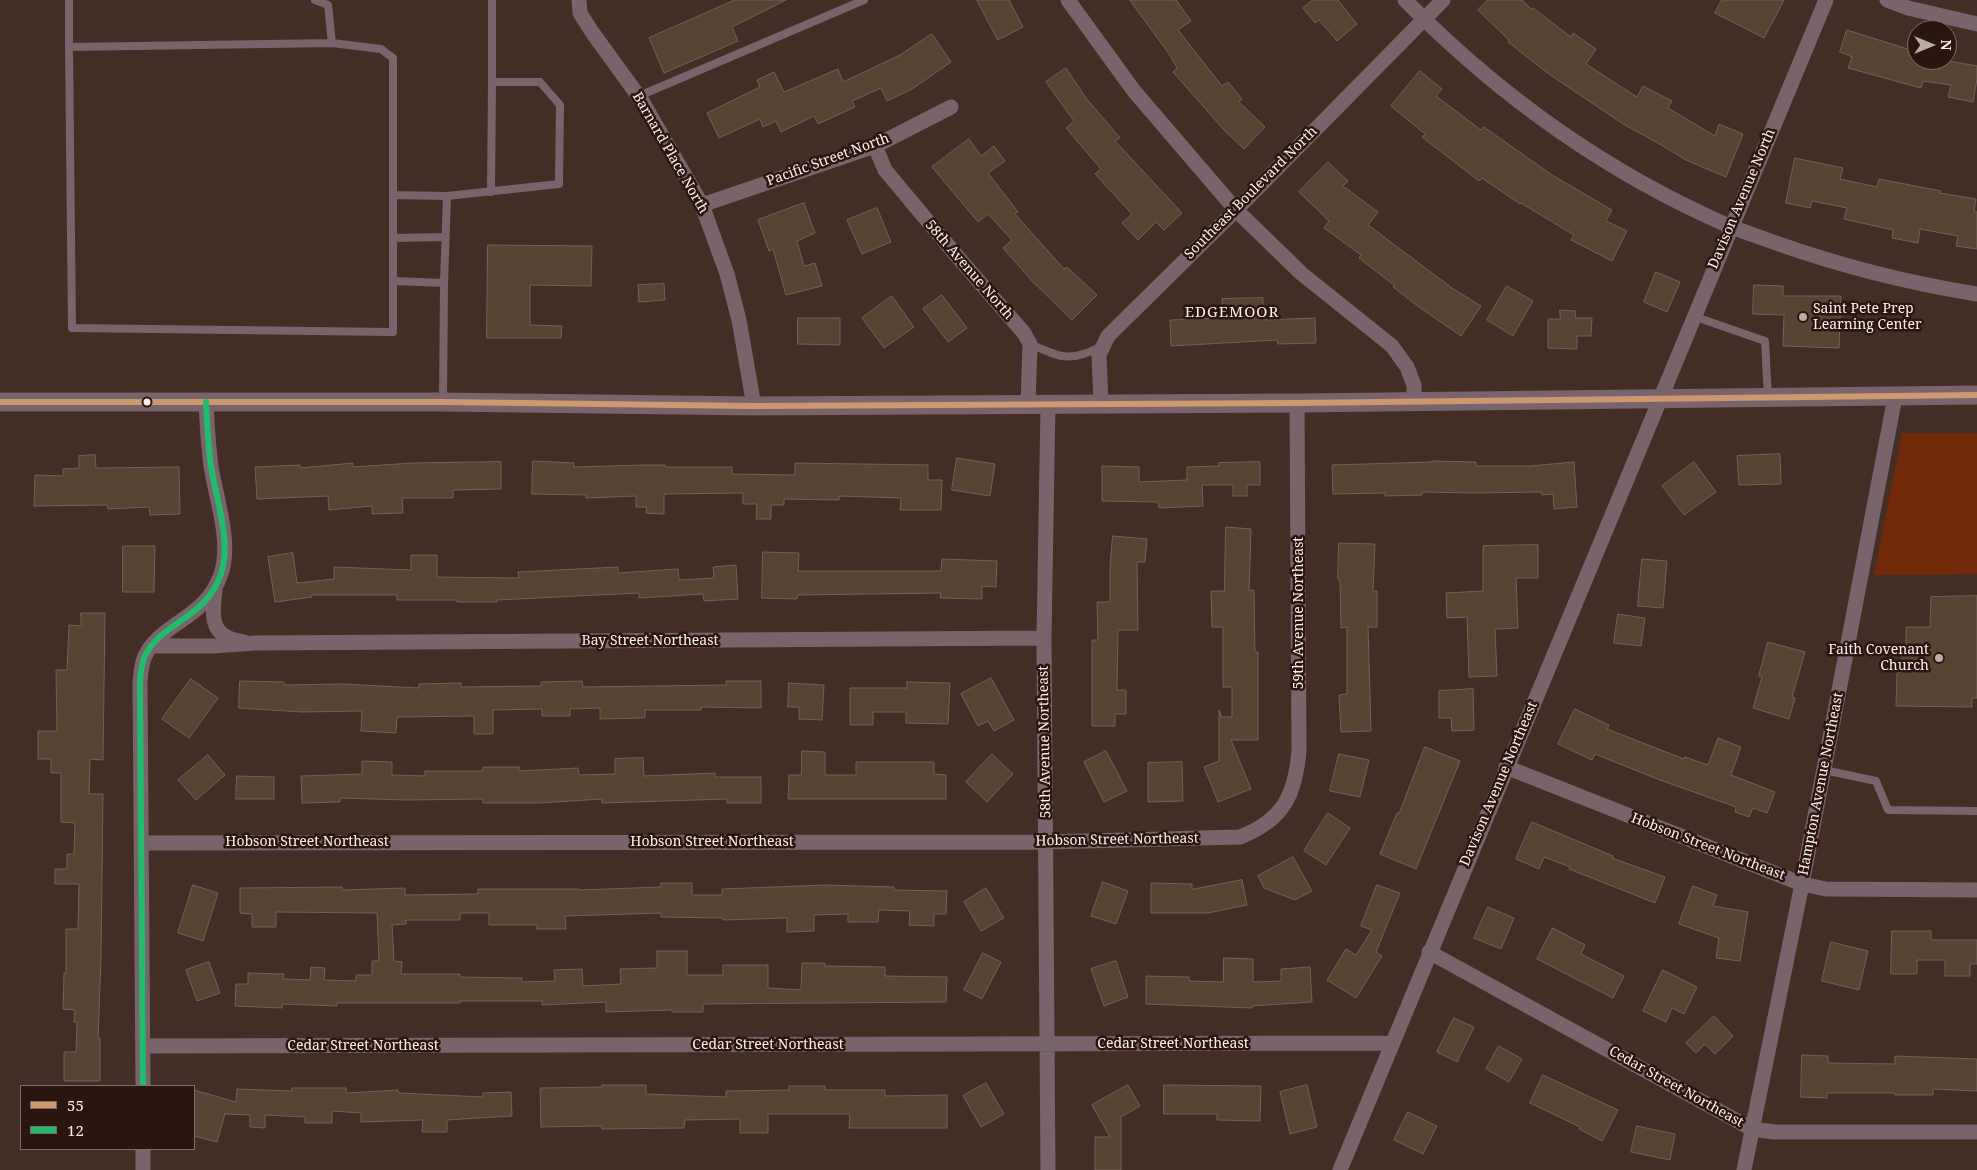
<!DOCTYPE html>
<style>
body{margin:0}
#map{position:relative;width:1977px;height:1170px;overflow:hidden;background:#442d24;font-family:"Noto Serif",serif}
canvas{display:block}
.legend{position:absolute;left:20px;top:1085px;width:175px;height:65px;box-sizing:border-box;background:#2a160f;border:1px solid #7e6d67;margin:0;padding:6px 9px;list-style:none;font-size:15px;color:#fcf0ec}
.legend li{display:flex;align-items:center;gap:10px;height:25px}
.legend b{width:25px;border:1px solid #7e6d67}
.north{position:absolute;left:1907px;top:20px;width:50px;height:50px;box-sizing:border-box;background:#2a160f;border:1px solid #7e6d67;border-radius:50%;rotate:90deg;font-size:14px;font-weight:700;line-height:20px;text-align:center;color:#fcf0ec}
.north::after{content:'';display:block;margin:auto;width:18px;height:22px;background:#bcaca6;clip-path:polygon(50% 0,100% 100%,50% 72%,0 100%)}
</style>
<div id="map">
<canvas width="1977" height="1170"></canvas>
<ul class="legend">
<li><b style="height:6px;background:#cd976f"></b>55</li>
<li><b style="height:6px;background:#20bc6c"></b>12</li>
</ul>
<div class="north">N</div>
</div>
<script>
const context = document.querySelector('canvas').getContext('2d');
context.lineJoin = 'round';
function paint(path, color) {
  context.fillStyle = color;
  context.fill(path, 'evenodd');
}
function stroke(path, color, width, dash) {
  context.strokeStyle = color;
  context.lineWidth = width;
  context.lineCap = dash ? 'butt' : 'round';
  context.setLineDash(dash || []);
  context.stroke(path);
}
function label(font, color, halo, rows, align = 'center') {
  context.font = font + ' "Noto Serif",serif';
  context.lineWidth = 5;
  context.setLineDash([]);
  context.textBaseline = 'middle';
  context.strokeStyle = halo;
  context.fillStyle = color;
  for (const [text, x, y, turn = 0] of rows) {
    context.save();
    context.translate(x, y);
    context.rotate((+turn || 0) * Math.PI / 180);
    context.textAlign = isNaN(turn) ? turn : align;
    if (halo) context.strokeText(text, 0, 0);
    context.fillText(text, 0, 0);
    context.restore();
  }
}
const green = new Path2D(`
 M 1902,433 L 1977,433 L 1977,574 L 1874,575 Z`);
const building = new Path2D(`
 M 735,0 L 786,0 L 732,27 L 738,41 L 664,73 L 649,38 Z
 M 977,0 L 1009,0 L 1023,27 L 998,40 Z
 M 1130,0 L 1176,0 L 1191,21 L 1178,30 L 1222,86 L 1228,82 L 1242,99 L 1239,102 L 1265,127 L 1244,149 L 1224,130 L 1173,72 L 1177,68 L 1169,54 Z
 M 1313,0 L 1338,0 L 1357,24 L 1337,41 L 1319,20 L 1315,23 L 1303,8 Z
 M 1488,0 L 1522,0 L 1532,10 L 1533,8 L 1571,37 L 1573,33 L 1596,49 L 1586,64 L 1637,97 L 1643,86 L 1672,101 L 1668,108 L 1715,136 L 1719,124 L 1743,134 L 1726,177 L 1686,160 L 1658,143 L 1623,124 L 1546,72 L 1508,42 L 1509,40 L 1478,10 Z
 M 1722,0 L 1784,0 L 1764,38 L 1715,13 Z
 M 1847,30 L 1917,52 L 1917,60 L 1944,60 L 1977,66 L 1977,79 L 1973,102 L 1948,97 L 1951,85 L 1923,81 L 1921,88 L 1848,68 L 1852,57 L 1840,52 Z
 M 932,34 L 951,62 L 912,89 L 887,101 L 881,88 L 852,101 L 855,107 L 818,124 L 814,116 L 781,132 L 776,121 L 763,127 L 760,119 L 719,138 L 707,113 L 760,87 L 757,80 L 774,72 L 784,92 L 838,69 L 843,82 L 900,55 Z
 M 1066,68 L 1086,98 L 1120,138 L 1115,141 L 1182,213 L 1164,230 L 1156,222 L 1138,240 L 1122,223 L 1132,214 L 1095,174 L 1101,169 L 1066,128 L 1074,121 L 1046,82 Z
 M 1420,71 L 1442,89 L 1436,96 L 1481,130 L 1484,127 L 1552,175 L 1612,210 L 1606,221 L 1627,231 L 1612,261 L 1571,240 L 1574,235 L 1521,203 L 1520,204 L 1482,178 L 1479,181 L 1422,137 L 1425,134 L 1391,106 Z
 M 969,139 L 981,156 L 994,146 L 1005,161 L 988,173 L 1018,212 L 1015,214 L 1064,269 L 1067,267 L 1097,295 L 1072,320 L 1032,281 L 1003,248 L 1012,240 L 988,214 L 978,222 L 932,167 Z
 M 1795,158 L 1843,168 L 1840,179 L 1877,187 L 1879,179 L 1941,191 L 1940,193 L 1976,199 L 1974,211 L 1977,212 L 1977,249 L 1956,246 L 1958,236 L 1920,229 L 1918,243 L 1892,238 L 1893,230 L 1844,219 L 1847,208 L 1812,201 L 1810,208 L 1786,203 Z
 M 1328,162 L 1348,181 L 1343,186 L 1378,212 L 1368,225 L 1452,288 L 1481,306 L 1461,336 L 1419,307 L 1393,287 L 1395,286 L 1359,258 L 1361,255 L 1324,228 L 1329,221 L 1299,192 Z
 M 804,203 L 815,233 L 797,241 L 804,266 L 815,263 L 822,286 L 786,295 L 773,249 L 769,251 L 758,220 Z
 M 877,208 L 891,242 L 862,254 L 847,220 Z
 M 488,245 L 592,246 L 591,286 L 530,285 L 530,325 L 562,326 L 561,338 L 487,338 Z
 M 1656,272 L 1680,282 L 1667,312 L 1644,302 Z
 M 664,284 L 665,300 L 639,302 L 638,285 Z
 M 1754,285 L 1783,286 L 1783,296 L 1841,296 L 1839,348 L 1783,346 L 1784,315 L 1753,314 Z
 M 1507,286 L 1533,301 L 1513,336 L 1487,320 Z
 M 942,295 L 967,328 L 948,342 L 923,309 Z
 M 892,296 L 914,327 L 884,348 L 862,318 Z
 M 1263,298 L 1263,320 L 1315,318 L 1316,343 L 1278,344 L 1277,340 L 1171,346 L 1170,320 L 1223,318 L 1222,299 Z
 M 1560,310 L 1576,311 L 1575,318 L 1592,318 L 1591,336 L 1577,336 L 1577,349 L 1548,348 L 1548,319 L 1560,319 Z
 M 798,318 L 840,318 L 840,345 L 798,344 Z
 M 1780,454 L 1781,484 L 1739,485 L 1737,456 Z
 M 95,455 L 96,468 L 179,467 L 180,514 L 150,515 L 149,507 L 108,509 L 107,505 L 34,506 L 35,475 L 63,476 L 63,469 L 79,468 L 79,456 Z
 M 957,458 L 995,464 L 990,496 L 952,490 Z
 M 533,461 L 574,463 L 574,467 L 642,465 L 665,465 L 665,467 L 732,467 L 732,474 L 795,475 L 795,463 L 928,465 L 928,480 L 942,480 L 941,510 L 900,510 L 901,498 L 839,496 L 839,500 L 784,499 L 784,505 L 771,505 L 771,519 L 756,519 L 757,504 L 743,504 L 743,493 L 664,494 L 664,514 L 646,513 L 647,507 L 636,507 L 636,496 L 586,498 L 586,495 L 532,494 Z
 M 1432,461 L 1476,462 L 1476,466 L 1530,466 L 1574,462 L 1577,507 L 1554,509 L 1553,494 L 1542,495 L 1541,492 L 1475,493 L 1422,492 L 1422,495 L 1385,496 L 1385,493 L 1333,494 L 1332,465 L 1432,462 Z
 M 501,462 L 501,489 L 453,490 L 453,498 L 402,498 L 403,513 L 372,514 L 372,506 L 329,510 L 328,496 L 257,499 L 255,467 L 300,465 L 300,468 L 353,463 L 353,467 L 413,463 Z
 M 1260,462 L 1260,485 L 1247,485 L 1247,496 L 1233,496 L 1233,485 L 1202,485 L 1203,506 L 1159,508 L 1158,502 L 1102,501 L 1102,466 L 1139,467 L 1139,482 L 1187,480 L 1187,467 L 1219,466 L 1219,463 Z
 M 1694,462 L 1716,492 L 1684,515 L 1662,486 Z
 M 1226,527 L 1251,529 L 1249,591 L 1254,590 L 1255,652 L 1258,652 L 1258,740 L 1231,740 L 1251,789 L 1218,802 L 1204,767 L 1219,761 L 1219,710 L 1222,717 L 1232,717 L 1232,687 L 1223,687 L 1223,627 L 1212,627 L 1211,591 L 1224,591 Z
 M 1113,536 L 1147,539 L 1145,562 L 1137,562 L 1138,630 L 1118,630 L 1117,690 L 1126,690 L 1126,714 L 1115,714 L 1115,726 L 1092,726 L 1092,640 L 1098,640 L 1097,602 L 1110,602 L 1110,566 Z
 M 1339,543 L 1375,544 L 1373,591 L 1377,591 L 1377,627 L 1368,627 L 1371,731 L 1341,732 L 1339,695 L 1347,694 L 1347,627 L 1341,628 L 1340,580 L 1338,579 Z
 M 1538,545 L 1538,578 L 1516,578 L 1518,628 L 1495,629 L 1497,676 L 1469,677 L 1467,617 L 1447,618 L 1446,593 L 1483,591 L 1483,546 Z
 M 123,546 L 155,546 L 154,592 L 123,592 Z
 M 763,552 L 799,553 L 798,571 L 941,571 L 942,559 L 997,561 L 996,587 L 982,586 L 982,599 L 940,598 L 941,593 L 798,595 L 797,599 L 762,598 Z
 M 293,553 L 297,583 L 334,579 L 334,567 L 411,570 L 411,555 L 437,555 L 437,577 L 519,578 L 518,572 L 618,567 L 618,573 L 678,569 L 679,580 L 714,578 L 713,567 L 736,565 L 738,599 L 704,601 L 703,594 L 639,598 L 639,593 L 497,600 L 497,602 L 457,602 L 457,600 L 397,600 L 397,595 L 311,595 L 312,597 L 275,602 L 268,557 Z
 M 1642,559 L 1667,561 L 1663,608 L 1638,606 Z
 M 1977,596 L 1977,698 L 1972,698 L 1972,707 L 1896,706 L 1897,672 L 1902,672 L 1902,644 L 1906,645 L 1906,627 L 1930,627 L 1931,597 Z
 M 81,613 L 105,613 L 103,760 L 90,759 L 89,794 L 103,794 L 101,958 L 98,1038 L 100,1038 L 100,1081 L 64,1081 L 64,1052 L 76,1052 L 77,1022 L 74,1022 L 75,1010 L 63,1009 L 64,973 L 66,973 L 66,929 L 78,929 L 79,884 L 55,884 L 55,869 L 67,869 L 67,854 L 74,854 L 75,823 L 61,822 L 61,773 L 51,773 L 51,759 L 38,759 L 38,731 L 57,731 L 56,670 L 67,670 L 69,625 L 81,626 Z
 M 1618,614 L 1645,618 L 1641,646 L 1614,643 Z
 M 1768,642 L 1805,652 L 1792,697 L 1795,698 L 1789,719 L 1753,708 L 1762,677 L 1759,676 Z
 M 991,678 L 1014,720 L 994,731 L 988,721 L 978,726 L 961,694 Z
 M 191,679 L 218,698 L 189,738 L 162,719 Z
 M 240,681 L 284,682 L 284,685 L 342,684 L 419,688 L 419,684 L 461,683 L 461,687 L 541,686 L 541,682 L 582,681 L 583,687 L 726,685 L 726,681 L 761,681 L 761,708 L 701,707 L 701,710 L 645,710 L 645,718 L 600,719 L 600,708 L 570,709 L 570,716 L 542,716 L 542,709 L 493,710 L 493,734 L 474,734 L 474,716 L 397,717 L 396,733 L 361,731 L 362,711 L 302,712 L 239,708 Z
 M 907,682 L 950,683 L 948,724 L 906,723 L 906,712 L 873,712 L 873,725 L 850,725 L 850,688 L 907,688 Z
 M 789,683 L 824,685 L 822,720 L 799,719 L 799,707 L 788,707 Z
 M 1473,689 L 1474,730 L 1452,731 L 1451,718 L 1439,718 L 1439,691 Z
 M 1575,709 L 1609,725 L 1607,729 L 1684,759 L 1685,757 L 1708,765 L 1718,738 L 1741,747 L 1731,775 L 1775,792 L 1767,813 L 1753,808 L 1749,817 L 1735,812 L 1736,807 L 1660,780 L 1595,754 L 1592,760 L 1558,744 Z
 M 1425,747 L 1460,761 L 1416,869 L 1380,854 L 1397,813 L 1399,813 Z
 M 802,751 L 825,752 L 825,775 L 856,775 L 856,762 L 934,762 L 934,774 L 946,775 L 946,799 L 788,799 L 789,775 L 801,775 Z
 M 1106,751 L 1127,791 L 1104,802 L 1084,762 Z
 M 992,754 L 1013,774 L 987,802 L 966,782 Z
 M 1339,754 L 1369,760 L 1360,797 L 1330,791 Z
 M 208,755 L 225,775 L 196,800 L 178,780 Z
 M 643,758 L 644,776 L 715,773 L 715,777 L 761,777 L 761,803 L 727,803 L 727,799 L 602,803 L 602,799 L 538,803 L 483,803 L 483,799 L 406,800 L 340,798 L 340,802 L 302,803 L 301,776 L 362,774 L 362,761 L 392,762 L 392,775 L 425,776 L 425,771 L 483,771 L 483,767 L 519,767 L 519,771 L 578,768 L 579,775 L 615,774 L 615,759 Z
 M 1182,762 L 1183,801 L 1148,802 L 1148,763 Z
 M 237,776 L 274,777 L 274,799 L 236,799 Z
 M 1328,813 L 1350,828 L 1326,865 L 1304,851 Z
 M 1532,822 L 1613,856 L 1612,858 L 1665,877 L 1655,903 L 1569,869 L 1570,867 L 1544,857 L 1539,869 L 1516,859 Z
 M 1293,857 L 1312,891 L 1295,900 L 1264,888 L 1258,876 Z
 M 1242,880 L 1247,905 L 1208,913 L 1151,913 L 1151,883 L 1192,884 L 1192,889 Z
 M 1103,882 L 1128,891 L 1116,924 L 1091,916 Z
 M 661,883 L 692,883 L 692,895 L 722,895 L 722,889 L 826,885 L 894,887 L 894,890 L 947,891 L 946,914 L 934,914 L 934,926 L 909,925 L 910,911 L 879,910 L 878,922 L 848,922 L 848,914 L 814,915 L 814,931 L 787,932 L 787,918 L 723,920 L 723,918 L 661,917 L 661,913 L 565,916 L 566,929 L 537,929 L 537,925 L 489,925 L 489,913 L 460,913 L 460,920 L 406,920 L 406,924 L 392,925 L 394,961 L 402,962 L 401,974 L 460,974 L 460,977 L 522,978 L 522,982 L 555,981 L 554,970 L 582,969 L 583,986 L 621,984 L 620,969 L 657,968 L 657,951 L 687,951 L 687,975 L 723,975 L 723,965 L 768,965 L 768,988 L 801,990 L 802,963 L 825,963 L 825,966 L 885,967 L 885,976 L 947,977 L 946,1002 L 703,1004 L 703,1012 L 672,1012 L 672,1010 L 606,1012 L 606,1002 L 542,1005 L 542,1001 L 460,1001 L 460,1003 L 337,1003 L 337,1006 L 282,1004 L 282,1008 L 235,1006 L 236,984 L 248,984 L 248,973 L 284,974 L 283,979 L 310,980 L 311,967 L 325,968 L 324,980 L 356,981 L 356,975 L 372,975 L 372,961 L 379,961 L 377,913 L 276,912 L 276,927 L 252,927 L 252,914 L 240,913 L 240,888 L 342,887 L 342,890 L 405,888 L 405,895 L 478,894 L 478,889 L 579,889 L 579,890 L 661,887 Z
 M 193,885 L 218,893 L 203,941 L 178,933 Z
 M 1377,885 L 1400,893 L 1376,952 L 1382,956 L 1356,998 L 1327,980 L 1346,949 L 1356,955 L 1372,930 L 1361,926 Z
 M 1693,886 L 1717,895 L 1713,906 L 1748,912 L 1740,961 L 1716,958 L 1719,938 L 1679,924 Z
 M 986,888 L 1004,918 L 981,931 L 964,902 Z
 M 1488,907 L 1514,918 L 1501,949 L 1474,938 Z
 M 1553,928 L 1585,945 L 1581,954 L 1624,976 L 1613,998 L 1537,959 Z
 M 1892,931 L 1931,931 L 1931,940 L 1977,940 L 1977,964 L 1970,964 L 1970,976 L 1945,976 L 1945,960 L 1917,960 L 1917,974 L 1891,974 Z
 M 1831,942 L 1868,951 L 1859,990 L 1822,981 Z
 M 983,953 L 1001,962 L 982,999 L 964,990 Z
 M 1224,958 L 1253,959 L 1253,982 L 1281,981 L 1281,969 L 1310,967 L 1312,1002 L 1252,1006 L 1252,1008 L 1146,1004 L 1146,976 L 1189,977 L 1189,981 L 1223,982 Z
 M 1116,961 L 1128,997 L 1104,1006 L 1091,969 Z
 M 209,962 L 220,993 L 197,1001 L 186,970 Z
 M 1663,970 L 1697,987 L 1684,1014 L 1672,1008 L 1666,1022 L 1643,1011 Z
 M 1714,1016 L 1733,1036 L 1715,1054 L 1705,1044 L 1696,1053 L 1686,1043 Z
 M 1454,1018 L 1474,1027 L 1457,1062 L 1437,1052 Z
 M 1499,1046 L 1522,1059 L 1509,1082 L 1486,1069 Z
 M 1802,1055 L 1828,1056 L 1828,1063 L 1895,1064 L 1895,1056 L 1977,1059 L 1977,1091 L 1933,1089 L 1933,1095 L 1895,1095 L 1895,1093 L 1827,1093 L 1827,1098 L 1801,1097 Z
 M 1543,1075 L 1618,1110 L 1602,1141 L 1579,1129 L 1580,1127 L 1530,1103 Z
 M 986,1083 L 1004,1114 L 981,1127 L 963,1096 Z
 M 602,1085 L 646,1085 L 646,1094 L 726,1097 L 726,1091 L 789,1090 L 789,1086 L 825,1086 L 825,1090 L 885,1090 L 885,1096 L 947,1095 L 947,1128 L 849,1128 L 850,1114 L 768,1114 L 768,1133 L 740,1133 L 740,1119 L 685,1120 L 684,1128 L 602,1129 L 602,1126 L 541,1127 L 540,1088 L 602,1087 Z
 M 1128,1085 L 1140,1106 L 1121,1117 L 1121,1170 L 1095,1170 L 1095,1137 L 1110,1137 L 1092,1105 Z
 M 1164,1085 L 1261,1086 L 1260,1121 L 1217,1120 L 1217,1114 L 1164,1114 Z
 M 1307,1085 L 1317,1127 L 1290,1134 L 1280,1092 Z
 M 292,1088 L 346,1088 L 346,1093 L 398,1090 L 399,1093 L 483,1097 L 483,1093 L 511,1092 L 512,1116 L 447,1120 L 447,1132 L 422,1132 L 423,1120 L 361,1122 L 361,1113 L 332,1111 L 332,1123 L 305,1123 L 305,1117 L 265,1115 L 265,1128 L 250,1127 L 250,1115 L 225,1114 L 217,1142 L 194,1136 L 194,1090 L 236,1102 L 237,1089 L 292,1091 Z
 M 1408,1112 L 1437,1126 L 1423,1154 L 1394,1140 Z
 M 1637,1126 L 1675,1134 L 1670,1160 L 1631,1152 Z`);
const service = new Path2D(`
 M 69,0 L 69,47
 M 315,0 L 328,5 L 332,43 L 381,49 L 393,58 L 393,195 L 447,196
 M 332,43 L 69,47 L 72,328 L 393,332 L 393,281 L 444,283 L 443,402
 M 492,82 L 492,0
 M 639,96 L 864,0
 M 393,238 L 445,237
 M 393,281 L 393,195
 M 444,283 L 447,196 L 559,184 L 560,105 L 540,82 L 492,82 L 491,192
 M 1693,316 L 1765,341 L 1768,398
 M 1030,344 C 1060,357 1069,363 1100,347
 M 1824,770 L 1876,781 L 1888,810 L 1977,811`);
const minor = new Path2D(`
 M 579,0 L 580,13 L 592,32 L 642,101 L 702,205 L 727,274 L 739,320 L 754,406
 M 1068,0 L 1134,91 L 1236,210 L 1302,274 L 1392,346 L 1407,367 L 1414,385 L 1414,401
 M 1405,0 C 1498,95 1608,173 1729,226 C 1744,232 1760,237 1776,243 C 1841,266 1908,283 1977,294
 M 1887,0 L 1908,8 L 1977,24
 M 875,146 L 885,170 L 956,255 L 1024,333 L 1030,344 L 1028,404
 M 702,205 L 875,146 L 951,107
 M 1048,404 L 1044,638 L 1048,1170
 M 1101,404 L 1099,355 L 1108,336 L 1236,210 L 1443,0
 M 215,591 C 211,618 211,638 244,642
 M 151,646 L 213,646 L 255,643 L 1044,638
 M 1506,767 L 1802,884 L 1826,889 L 1977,890
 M 141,843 L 1046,842 L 1240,837 C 1283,820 1295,796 1299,751 L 1297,403
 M 1429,952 L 1752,1129 L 1774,1132 L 1977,1132
 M 143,1046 L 1392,1043
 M 143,1086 L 140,682 C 141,674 141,664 145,656 C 161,622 206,619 221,574 C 232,542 216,499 211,466 C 208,444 207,423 206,402
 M 143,1170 L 143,1149
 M 1340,1170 L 1826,0
 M 1744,1170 L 1802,884 L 1895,397`);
const tertiary = new Path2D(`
 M 0,402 L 443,402 L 754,406 L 1297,403 L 1977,395`);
const bus1 = new Path2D(`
 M 0,402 L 443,402 L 754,406 L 1297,403 L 1977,395`);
const bus2 = new Path2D(`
 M 143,1086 L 140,682 C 141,674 141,664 145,656 C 161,622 206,619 221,574 C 232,542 216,499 211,466 C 208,444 207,423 206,402`);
const markers = [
 [1803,317,5,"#bcaca6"],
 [147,402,4.5,"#fcf0ec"],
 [1939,658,5,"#bcaca6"]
];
const streetNames = [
 ["Barnard Place North",670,153,60],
 ["Pacific Street North",828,160,-20],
 ["Southeast Boulevard North",1251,193,-45],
 ["Davison Avenue North",1742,199,-67],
 ["58th Avenue North",969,270,49],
 ["59th Avenue Northeast",1299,613,-90],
 ["Bay Street Northeast",650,641],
 ["58th Avenue Northeast",1045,742,-91],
 ["Davison Avenue Northeast",1499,784,-67],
 ["Hampton Avenue Northeast",1821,784,-79],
 ["Hobson Street Northeast",1117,840,-1],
 ["Hobson Street Northeast",307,842],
 ["Hobson Street Northeast",712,842],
 ["Hobson Street Northeast",1708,847,21],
 ["Cedar Street Northeast",1173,1044],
 ["Cedar Street Northeast",768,1045],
 ["Cedar Street Northeast",363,1046],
 ["Cedar Street Northeast",1676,1087,29]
];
const poiNames = [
 ["Saint Pete Prep",1813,309],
 ["Learning Center",1813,325],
 ["Faith Covenant",1929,650,"right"],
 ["Church",1929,666,"right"]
];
const neighbourhoodNames = [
 ["EDGEMOOR",1232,313]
];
paint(green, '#712a09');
paint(building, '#594434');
stroke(building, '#736157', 1);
stroke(service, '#79646b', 8);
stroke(minor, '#79646b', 15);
stroke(tertiary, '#79646b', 19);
stroke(bus1, '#cd976f', 6);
stroke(bus2, '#20bc6c', 6);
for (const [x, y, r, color] of markers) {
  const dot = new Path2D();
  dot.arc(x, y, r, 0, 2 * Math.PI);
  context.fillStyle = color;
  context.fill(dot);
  stroke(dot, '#2a160f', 2);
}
label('14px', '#fcf0ec', '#2a160f', streetNames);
label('14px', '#fcf0ec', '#2a160f', poiNames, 'left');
context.letterSpacing = '1px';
label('15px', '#fcf0ec', '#2a160f', neighbourhoodNames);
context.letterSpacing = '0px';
</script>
